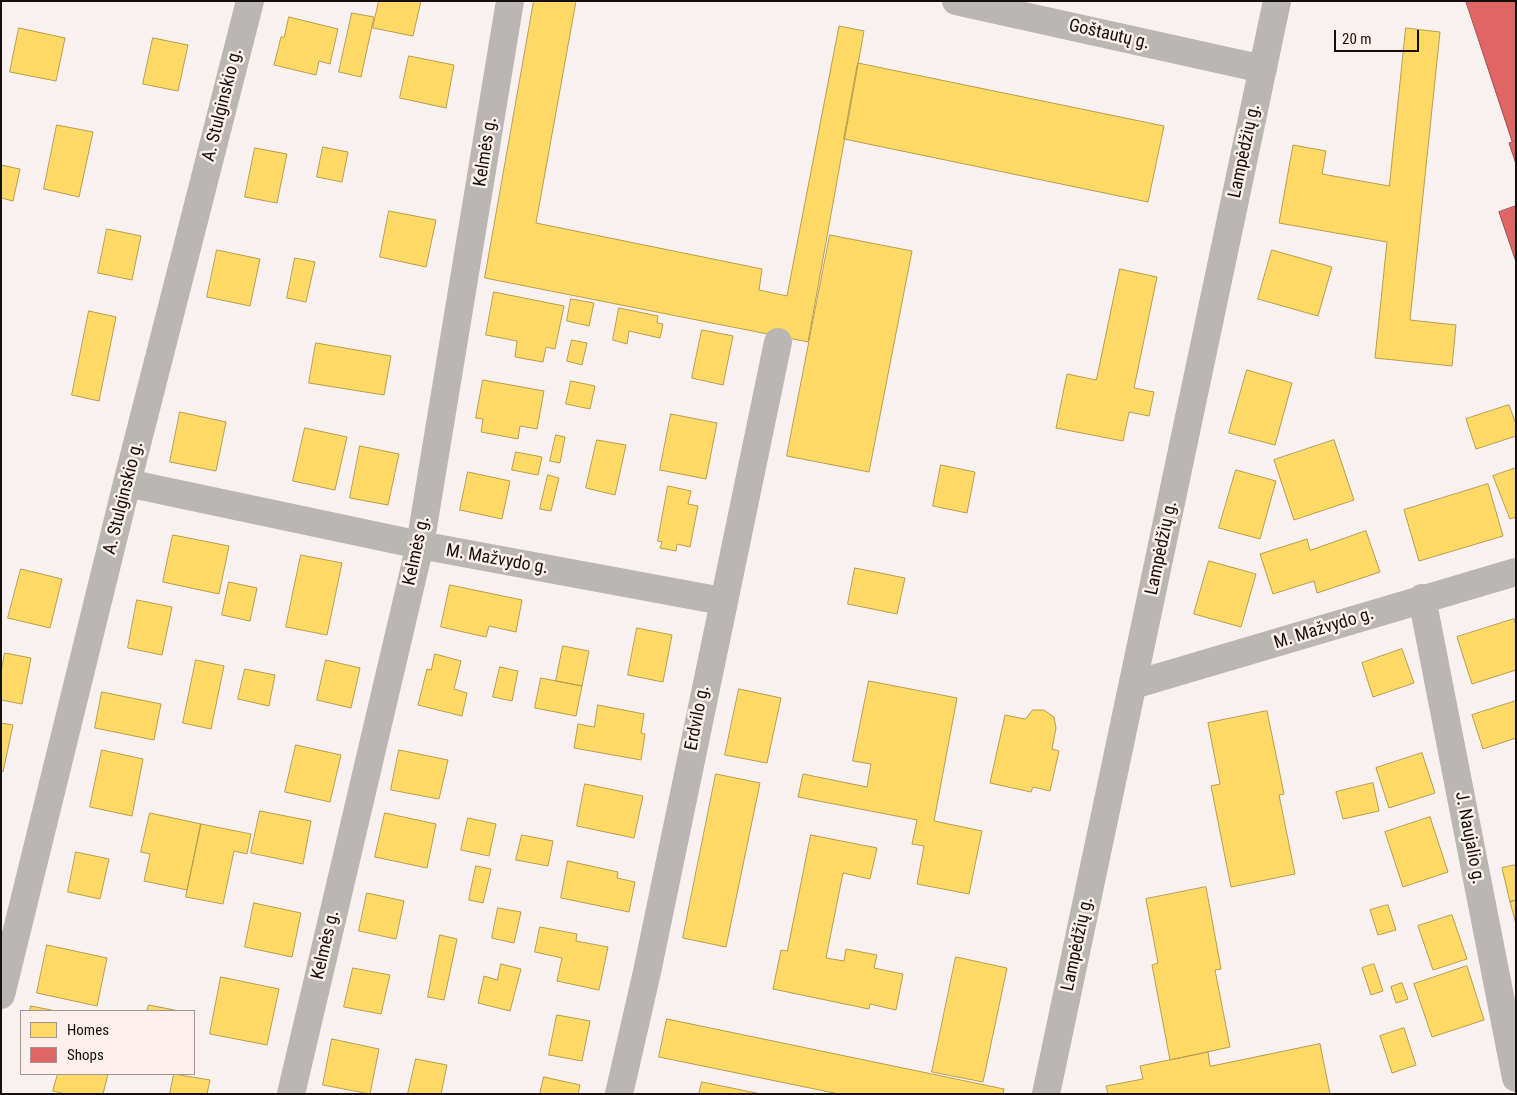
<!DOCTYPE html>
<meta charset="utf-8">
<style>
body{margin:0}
#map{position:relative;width:1517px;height:1095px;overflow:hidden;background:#f9f1ef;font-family:"Roboto Condensed",sans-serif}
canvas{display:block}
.frame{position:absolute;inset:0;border:2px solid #150f0e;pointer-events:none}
.legend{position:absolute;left:20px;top:1010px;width:175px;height:65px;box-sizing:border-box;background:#fdefeb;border:1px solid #a09593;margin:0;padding:6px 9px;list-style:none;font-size:15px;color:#150f0e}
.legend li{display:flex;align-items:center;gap:10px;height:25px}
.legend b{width:25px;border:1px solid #a09593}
.scale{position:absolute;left:1334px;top:30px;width:85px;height:22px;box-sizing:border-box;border:2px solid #150f0e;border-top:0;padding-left:6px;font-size:15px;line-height:18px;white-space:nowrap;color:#150f0e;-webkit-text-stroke:4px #fdefeb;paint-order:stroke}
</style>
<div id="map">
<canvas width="1517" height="1095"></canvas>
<div class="frame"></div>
<ul class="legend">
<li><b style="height:14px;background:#ffd966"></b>Homes</li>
<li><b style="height:14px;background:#e06666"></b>Shops</li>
</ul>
<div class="scale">20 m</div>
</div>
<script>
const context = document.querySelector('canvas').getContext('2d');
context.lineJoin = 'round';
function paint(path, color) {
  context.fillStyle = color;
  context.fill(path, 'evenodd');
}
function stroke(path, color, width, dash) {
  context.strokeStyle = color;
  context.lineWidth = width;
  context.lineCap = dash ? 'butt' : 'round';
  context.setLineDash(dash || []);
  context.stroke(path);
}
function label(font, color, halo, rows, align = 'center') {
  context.font = font + ' "Roboto Condensed",sans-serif';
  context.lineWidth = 5;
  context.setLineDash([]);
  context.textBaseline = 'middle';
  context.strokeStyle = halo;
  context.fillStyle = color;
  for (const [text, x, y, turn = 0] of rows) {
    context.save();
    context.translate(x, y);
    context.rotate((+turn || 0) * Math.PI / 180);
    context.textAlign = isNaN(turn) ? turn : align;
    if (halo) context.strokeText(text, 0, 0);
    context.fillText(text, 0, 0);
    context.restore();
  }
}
const homes = new Path2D(`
 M 379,1 L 421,1 L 413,36 L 373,28 Z
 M 534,1 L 576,1 L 536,223 L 762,269 L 759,290 L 787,296 L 839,26 L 864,31 L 808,342 L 485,278 Z
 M 352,13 L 374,17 L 361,77 L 339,72 Z
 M 289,17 L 338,29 L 330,64 L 319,61 L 316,75 L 274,65 L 281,37 L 284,37 Z
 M 19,28 L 65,38 L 56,81 L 10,72 Z
 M 1406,28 L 1440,32 L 1410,320 L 1456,325 L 1452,366 L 1375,358 L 1387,242 L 1279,223 L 1293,145 L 1326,151 L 1322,174 L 1389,186 Z
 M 153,38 L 188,45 L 178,91 L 143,84 Z
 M 409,56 L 454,65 L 446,108 L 400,98 Z
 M 858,63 L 1164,126 L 1148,202 L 844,139 Z
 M 57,125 L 93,132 L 79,197 L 44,189 Z
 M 323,147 L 348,152 L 342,182 L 317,177 Z
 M 255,148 L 287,154 L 277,203 L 245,197 Z
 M 1,165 L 20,169 L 13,201 L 1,198 Z
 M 389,211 L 436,220 L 426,267 L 380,257 Z
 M 107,229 L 141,236 L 132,280 L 98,273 Z
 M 830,235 L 912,251 L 869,472 L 787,456 Z
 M 217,250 L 260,259 L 250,306 L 207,297 Z
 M 1272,250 L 1332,267 L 1318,316 L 1258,299 Z
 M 295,258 L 315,262 L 306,302 L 287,298 Z
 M 1120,269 L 1157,277 L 1134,388 L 1154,392 L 1149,416 L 1129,412 L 1123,441 L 1056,428 L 1067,374 L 1096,380 Z
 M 494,292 L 564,306 L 555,349 L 546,347 L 543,362 L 515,357 L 517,341 L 486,335 Z
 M 571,299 L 594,303 L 589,326 L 567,321 Z
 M 619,308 L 658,316 L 657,323 L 663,324 L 660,338 L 629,331 L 627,344 L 613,340 Z
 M 89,311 L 116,317 L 99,401 L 72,395 Z
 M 702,330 L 733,336 L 723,385 L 692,378 Z
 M 572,340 L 587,343 L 582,365 L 567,361 Z
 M 316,343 L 391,356 L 384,395 L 309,383 Z
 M 1247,370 L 1292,383 L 1275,445 L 1229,433 Z
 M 483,380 L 544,391 L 537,429 L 520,426 L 518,439 L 481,432 L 483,419 L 476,418 Z
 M 571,381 L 595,386 L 590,409 L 566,404 Z
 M 1509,405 L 1516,424 L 1516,436 L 1476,449 L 1466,419 Z
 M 180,412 L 226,422 L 216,471 L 170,462 Z
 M 671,414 L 717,423 L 706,479 L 660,470 Z
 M 305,428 L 347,437 L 335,490 L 293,481 Z
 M 556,435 L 565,437 L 560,463 L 550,461 Z
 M 597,440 L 626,445 L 615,495 L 586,488 Z
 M 1334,440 L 1354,500 L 1294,520 L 1274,460 Z
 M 360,446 L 399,454 L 388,505 L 350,498 Z
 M 516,452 L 542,457 L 538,475 L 512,470 Z
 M 941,465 L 975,472 L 967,513 L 933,506 Z
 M 1516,468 L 1516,517 L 1510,519 L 1493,476 Z
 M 1236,470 L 1276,481 L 1260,539 L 1219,528 Z
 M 468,472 L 510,481 L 502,519 L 460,510 Z
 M 548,475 L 559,478 L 551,511 L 540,509 Z
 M 1488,484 L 1503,536 L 1419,561 L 1404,510 Z
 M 668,486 L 691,491 L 688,504 L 698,506 L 690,547 L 677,544 L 676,551 L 660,548 L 662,542 L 658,541 Z
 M 1366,531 L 1380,572 L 1317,593 L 1314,581 L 1273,594 L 1260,554 L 1307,539 L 1310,550 Z
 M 173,535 L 229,546 L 219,594 L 163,582 Z
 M 301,555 L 342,563 L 327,635 L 286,627 Z
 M 1209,561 L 1256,574 L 1241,627 L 1194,614 Z
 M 855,568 L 905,578 L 897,614 L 848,604 Z
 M 21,569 L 62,579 L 50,628 L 8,618 Z
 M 229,582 L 257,588 L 250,621 L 222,615 Z
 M 450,585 L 522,600 L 516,632 L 489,626 L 486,637 L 441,627 Z
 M 137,600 L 172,607 L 162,655 L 128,648 Z
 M 1514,619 L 1516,625 L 1516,670 L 1472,684 L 1457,637 Z
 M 637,628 L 672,635 L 663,682 L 628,675 Z
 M 563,646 L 589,651 L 582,686 L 556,681 Z
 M 1402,649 L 1414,683 L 1373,697 L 1362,663 Z
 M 5,653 L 31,658 L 22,704 L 1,700 L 1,672 Z
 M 435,654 L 461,661 L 454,689 L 467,693 L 462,716 L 418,705 L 427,669 L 431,670 Z
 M 196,660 L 224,666 L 211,729 L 183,723 Z
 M 326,660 L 360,668 L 351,708 L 317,700 Z
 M 500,667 L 518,671 L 512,701 L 493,697 Z
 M 245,669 L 275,675 L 269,706 L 238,699 Z
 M 541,678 L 582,686 L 576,716 L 535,708 Z
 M 869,681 L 957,698 L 934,821 L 982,831 L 969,894 L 917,884 L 924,846 L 912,844 L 917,820 L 798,797 L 803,774 L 867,787 L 871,764 L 853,761 Z
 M 739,689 L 781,698 L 767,763 L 725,755 Z
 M 102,692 L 161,704 L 154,740 L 95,728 Z
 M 1516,701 L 1516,738 L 1483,749 L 1472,715 Z
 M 598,705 L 644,714 L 641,733 L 645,734 L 641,760 L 574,748 L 578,724 L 594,727 Z
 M 1033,710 L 1044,710 L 1054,717 L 1056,728 L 1052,749 L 1059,751 L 1050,791 L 1033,787 L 1031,792 L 990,783 L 1005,715 L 1025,719 Z
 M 1267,711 L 1284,794 L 1279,795 L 1295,874 L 1231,887 L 1211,786 L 1220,784 L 1208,723 Z
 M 1,723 L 13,725 L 3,772 L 1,771 Z
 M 296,745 L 341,755 L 330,802 L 285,792 Z
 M 102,750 L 143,759 L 132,816 L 90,807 Z
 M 399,750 L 448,760 L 439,799 L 391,790 Z
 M 1422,753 L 1435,793 L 1389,808 L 1376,768 Z
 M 716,774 L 760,783 L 726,947 L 683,938 Z
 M 1373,783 L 1379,811 L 1343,819 L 1336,792 Z
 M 585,784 L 643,796 L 634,838 L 577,826 Z
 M 260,811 L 311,821 L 303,864 L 251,853 Z
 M 150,813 L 201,824 L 187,890 L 144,881 L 150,854 L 141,852 Z
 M 385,813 L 436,824 L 427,868 L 375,857 Z
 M 1430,817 L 1448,872 L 1403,887 L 1385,832 Z
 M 468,818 L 496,824 L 489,856 L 461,850 Z
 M 201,824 L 251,834 L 247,854 L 234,851 L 223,904 L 186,897 Z
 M 522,835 L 553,841 L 548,866 L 516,860 Z
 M 811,835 L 877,848 L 870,879 L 843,873 L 826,958 L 844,961 L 846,949 L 877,955 L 874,968 L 903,974 L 896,1010 L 870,1004 L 869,1009 L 773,989 L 781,950 L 787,951 Z
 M 76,852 L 109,859 L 100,899 L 68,892 Z
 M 568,861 L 618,872 L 617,878 L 635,882 L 629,912 L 561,898 Z
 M 1516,865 L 1516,900 L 1510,902 L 1502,868 Z
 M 476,866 L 491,869 L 483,903 L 469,900 Z
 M 1206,887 L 1221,969 L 1215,970 L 1230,1047 L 1170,1060 L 1152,965 L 1158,963 L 1146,899 Z
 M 367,893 L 404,901 L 396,939 L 359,931 Z
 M 1516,900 L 1516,924 L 1510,902 Z
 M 254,903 L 301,913 L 292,957 L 245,947 Z
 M 1388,905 L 1396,930 L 1378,935 L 1370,910 Z
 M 498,908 L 521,912 L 514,943 L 492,938 Z
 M 1452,915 L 1467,959 L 1433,970 L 1418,926 Z
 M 540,927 L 577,934 L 576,941 L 608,947 L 599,990 L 557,981 L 562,958 L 535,952 Z
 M 440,935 L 457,939 L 444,1000 L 428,997 Z
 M 47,945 L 107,958 L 97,1006 L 37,993 Z
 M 956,957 L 1007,968 L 983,1082 L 932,1072 Z
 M 501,964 L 521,969 L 510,1011 L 478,1003 L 484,976 L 497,980 Z
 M 1374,964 L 1383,991 L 1371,995 L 1362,968 Z
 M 1467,966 L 1484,1020 L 1432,1037 L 1414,984 Z
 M 353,968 L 390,975 L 381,1014 L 344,1007 Z
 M 221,977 L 279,989 L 267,1045 L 210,1034 Z
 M 1402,983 L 1408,999 L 1396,1003 L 1391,987 Z
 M 149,1005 L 179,1011 L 147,1011 Z
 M 31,1006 L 56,1011 L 30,1011 Z
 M 557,1015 L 590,1021 L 582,1061 L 549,1055 Z
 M 667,1019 L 1004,1089 L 1003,1094 L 839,1094 L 659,1057 Z
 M 1404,1028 L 1416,1065 L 1392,1073 L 1380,1036 Z
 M 332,1039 L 379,1049 L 370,1094 L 323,1085 Z
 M 1320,1044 L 1330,1094 L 1108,1094 L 1106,1086 L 1143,1079 L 1140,1066 L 1208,1052 L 1210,1066 Z
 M 416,1059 L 447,1065 L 441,1094 L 408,1094 Z
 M 58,1074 L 108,1074 L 103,1094 L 66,1094 L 53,1091 Z
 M 174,1074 L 210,1080 L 207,1094 L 170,1094 Z
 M 544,1077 L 580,1085 L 578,1094 L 540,1094 Z
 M 702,1082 L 761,1094 L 699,1094 Z`);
const shops = new Path2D(`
 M 1466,1 L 1516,1 L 1516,164 L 1509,143 L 1512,142 Z
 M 1516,206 L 1516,262 L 1499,212 Z`);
const street = new Path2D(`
 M 956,1 L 1263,69
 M 127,483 L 420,545 L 722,601
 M 1422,598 L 1516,1078
 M 1133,685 L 1516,572
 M 1,995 L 127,483 L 250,1
 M 291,1094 L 420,545 L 510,1
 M 619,1094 L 647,972 L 778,342
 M 1046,1094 L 1277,1`);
const streetNames = [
 ["Goštautų g.",1109,35,13],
 ["A. Stulginskio g.",223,105,-76],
 ["Lampėdžių g.",1245,151,-78],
 ["Kelmės g.",486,152,-81],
 ["A. Stulginskio g.",124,498,-76],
 ["Lampėdžių g.",1162,548,-78],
 ["Kelmės g.",417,551,-78],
 ["M. Mažvydo g.",497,560,10],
 ["M. Mažvydo g.",1324,629,-17],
 ["Erdvilo g.",698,718,-79],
 ["J. Naujalio g.",1469,838,79],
 ["Lampėdžių g.",1078,944,-78],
 ["Kelmės g.",326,945,-77]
];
paint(homes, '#ffd966');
stroke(homes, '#b99c4c', 1);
paint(shops, '#e06666');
stroke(shops, '#a34c4c', 1);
stroke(street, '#bab6b4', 28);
label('18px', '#150f0e', '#fdefeb', streetNames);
</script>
